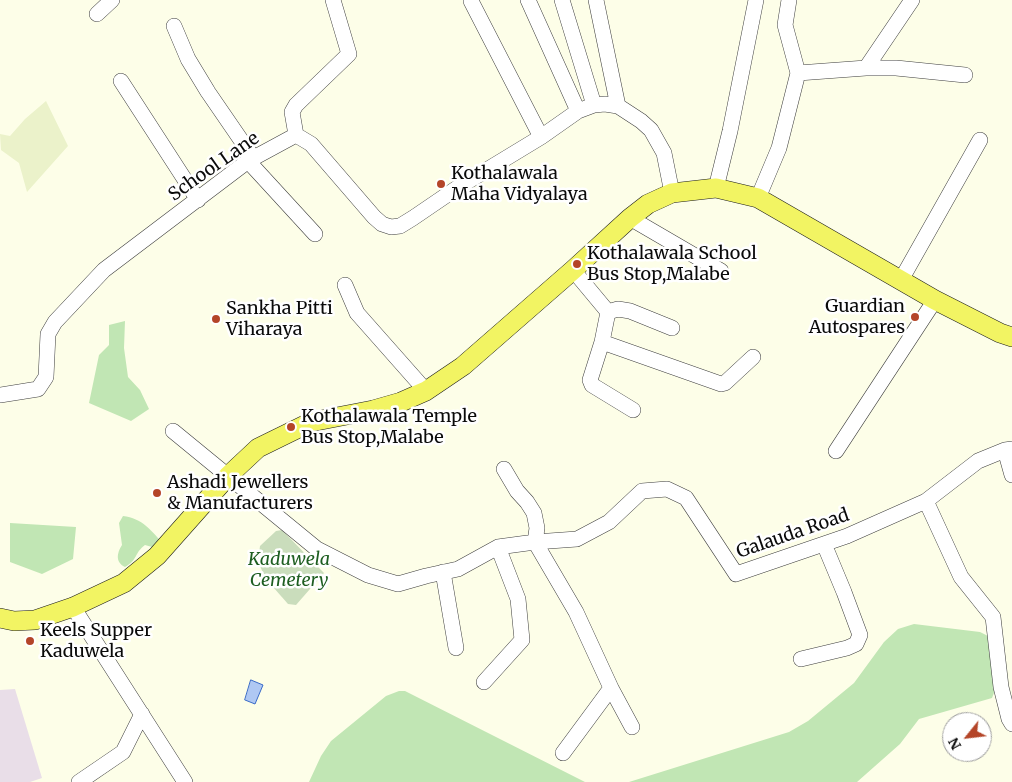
<!DOCTYPE html>
<style>
body{margin:0}
#map{position:relative;width:1012px;height:782px;overflow:hidden;background:#fdfee8;font-family:Merriweather,serif}
canvas{display:block}
.north{position:absolute;left:942px;top:712px;width:50px;height:50px;box-sizing:border-box;background:#fff;border:1px solid #9d9d9d;border-radius:50%;rotate:241deg;font-size:14px;font-weight:700;line-height:20px;text-align:center;color:#0a0a0a}
.north::after{content:'';display:block;margin:auto;width:18px;height:22px;background:#b44528;clip-path:polygon(50% 0,100% 100%,50% 72%,0 100%)}
</style>
<div id="map">
<canvas width="1012" height="782"></canvas>
<div class="north">N</div>
</div>
<script>
const context = document.querySelector('canvas').getContext('2d');
context.lineJoin = 'round';
function paint(path, color) {
  context.fillStyle = color;
  context.fill(path, 'evenodd');
}
function stroke(path, color, width, dash) {
  context.strokeStyle = color;
  context.lineWidth = width;
  context.lineCap = dash ? 'butt' : 'round';
  context.setLineDash(dash || []);
  context.stroke(path);
}
function label(font, color, halo, rows, align = 'center') {
  context.font = font + ' Merriweather,serif';
  context.lineWidth = 5;
  context.setLineDash([]);
  context.textBaseline = 'middle';
  context.strokeStyle = halo;
  context.fillStyle = color;
  for (const [text, x, y, turn = 0] of rows) {
    context.save();
    context.translate(x, y);
    context.rotate((+turn || 0) * Math.PI / 180);
    context.textAlign = isNaN(turn) ? turn : align;
    if (halo) context.strokeText(text, 0, 0);
    context.fillText(text, 0, 0);
    context.restore();
  }
}
const industrial = new Path2D(`
 M 15,689 L 42,778 L 30,782 L 0,782 L 0,690 Z`);
const farmland = new Path2D(`
 M 46,101 L 68,146 L 27,192 L 19,163 L 1,150 L 0,134 L 10,136 L 25,119 Z`);
const green = new Path2D(`
 M 125,321 L 124,348 L 128,377 L 140,390 L 149,409 L 131,421 L 89,403 L 99,355 L 109,345 L 109,325 Z
 M 123,516 C 142,518 152,531 164,545 L 159,549 L 145,545 C 134,553 138,560 125,567 C 115,562 117,553 122,545 L 119,523 Z
 M 10,523 L 76,527 L 73,559 L 42,574 L 10,562 Z
 M 914,624 L 980,632 L 988,636 L 995,690 L 992,698 L 919,719 L 900,744 L 857,782 L 629,782 L 789,732 L 808,721 L 854,683 L 884,642 L 898,629 Z
 M 399,691 L 405,691 L 585,782 L 309,782 L 321,756 L 331,741 L 386,696 Z`);
const cemetery = new Path2D(`
 M 282,530 L 324,573 L 296,605 L 288,604 L 266,579 L 258,562 L 260,546 L 276,531 Z`);
const water = new Path2D(`
 M 251,680 L 263,685 L 255,704 L 245,700 Z`);
const minor = new Path2D(`
 M 528,0 L 578,111
 M 562,0 L 594,105
 M 596,0 L 618,106
 M 471,1 L 541,137
 M 97,14 L 112,0
 M 174,26 L 188,59 L 208,92 L 254,159
 M 866,68 L 912,0
 M 798,73 L 866,68 L 896,68 L 965,75
 M 121,81 L 198,200
 M 296,135 L 292,112 L 296,105 L 349,54 L 333,0
 M 248,161 L 315,234
 M 716,188 L 730,131 L 756,0
 M 758,198 L 779,148 L 798,73 L 785,25 L 789,0
 M 630,218 L 721,271
 M 573,270 L 608,312 L 602,342 L 590,380 L 592,385 L 633,410
 M 901,280 L 980,140
 M 345,285 L 357,313 L 426,391
 M 608,312 L 618,309 L 630,311 L 672,328
 M 602,342 L 721,384 L 725,383 L 753,357
 M 0,395 L 38,389 L 46,377 L 48,334 L 55,322 L 104,270 L 248,161 L 296,135 L 311,144 L 374,217 L 382,224 L 391,227 L 400,226 L 413,218 L 457,188 L 541,137 L 578,111 L 594,105 L 605,104 L 618,106 L 641,121 L 651,130 L 664,153 L 672,193
 M 173,431 L 317,549 L 368,575 L 398,584 L 426,576 L 458,569 L 498,547 L 535,542 L 577,539 L 609,522 L 642,491 L 667,489 L 686,498 L 736,574 L 847,536 L 926,501 L 978,461 L 1005,450 L 1012,449
 M 1005,450 L 1012,475
 M 836,451 L 935,300
 M 504,469 L 517,491 L 527,502 L 534,513 L 537,528 L 535,542 L 576,612 L 611,688 L 563,753
 M 926,501 L 961,577 L 993,617 L 1001,687 L 1009,719 L 1012,724
 M 443,572 L 456,648
 M 73,607 L 185,782
 M 801,659 L 847,648 L 856,644 L 860,635 L 844,592 L 824,544
 M 484,682 L 522,640 L 518,599 L 498,547
 M 611,688 L 632,727
 M 79,782 L 123,752 L 142,714`);
const major = new Path2D(`
 M 0,618 L 14,621 L 35,620 L 73,607 L 124,583 L 157,556 L 228,476 L 258,448 L 311,422 L 373,410 L 401,402 L 426,391 L 463,366 L 573,270 L 630,218 L 648,204 L 672,193 L 716,188 L 758,198 L 935,300 L 1000,333 L 1012,337`);
const markers = [
 [441,184,5,"#b44528"],
 [577,264,5,"#b44528"],
 [915,317,5,"#b44528"],
 [216,319,5,"#b44528"],
 [291,427,5,"#b44528"],
 [157,493,5,"#b44528"],
 [30,641,5,"#b44528"]
];
const streetNames = [
 ["School Lane",214,167,-35],
 ["Galauda Road",793,534,-19]
];
const poiNames = [
 ["Kothalawala",451,174],
 ["Maha Vidyalaya",451,195],
 ["Kothalawala School",587,254],
 ["Bus Stop,Malabe",587,275],
 ["Guardian",905,307,"right"],
 ["Autospares",905,328,"right"],
 ["Sankha Pitti",226,309],
 ["Viharaya",226,330],
 ["Kothalawala Temple",301,417],
 ["Bus Stop,Malabe",301,438],
 ["Ashadi Jewellers",167,483],
 ["& Manufacturers",167,504],
 ["Keels Supper",40,631],
 ["Kaduwela",40,652]
];
const parkNames = [
 ["Kaduwela",289,560],
 ["Cemetery",289,581]
];
paint(industrial, '#e9dee8');
paint(farmland, '#ebf2ca');
paint(green, '#c1e6b4');
paint(cemetery, '#caddbc');
paint(water, '#afc8f3');
stroke(water, '#396ac7', 1);
stroke(minor, '#3d3d3d', 16);
stroke(major, '#1b1b1b', 20);
stroke(minor, '#fff', 15);
stroke(major, '#f2f463', 19);
for (const [x, y, r, color] of markers) {
  const dot = new Path2D();
  dot.arc(x, y, r, 0, 2 * Math.PI);
  context.fillStyle = color;
  context.fill(dot);
  stroke(dot, '#fff', 2);
}
label('18px', '#0a0a0a', '#fff', streetNames);
label('18px', '#0a0a0a', '#fff', poiNames, 'left');
label('italic 18px', '#1e5e21', '#fff', parkNames);
</script>
